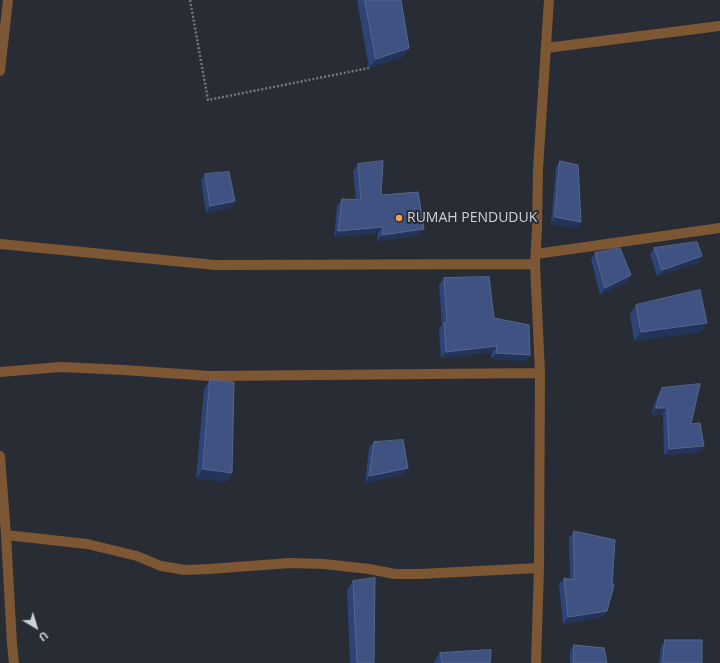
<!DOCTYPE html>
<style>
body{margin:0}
#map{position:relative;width:720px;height:663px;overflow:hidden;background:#282c34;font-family:"Open Sans",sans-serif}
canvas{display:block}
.north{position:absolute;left:16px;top:607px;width:40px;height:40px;-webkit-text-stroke:3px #282c34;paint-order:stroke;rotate:142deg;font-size:11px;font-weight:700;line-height:16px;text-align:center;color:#cfd1d6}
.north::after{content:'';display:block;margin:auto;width:14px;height:18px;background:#cfd1d6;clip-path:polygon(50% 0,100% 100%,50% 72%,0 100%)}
</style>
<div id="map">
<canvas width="720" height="663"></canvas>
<div class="north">U</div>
</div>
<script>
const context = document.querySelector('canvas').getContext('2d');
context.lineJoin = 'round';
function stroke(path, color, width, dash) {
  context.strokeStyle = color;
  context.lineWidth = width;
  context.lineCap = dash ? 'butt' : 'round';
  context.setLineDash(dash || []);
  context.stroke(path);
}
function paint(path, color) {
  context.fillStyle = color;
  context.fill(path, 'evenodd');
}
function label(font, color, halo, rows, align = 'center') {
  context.font = font + ' "Open Sans",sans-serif';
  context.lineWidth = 4;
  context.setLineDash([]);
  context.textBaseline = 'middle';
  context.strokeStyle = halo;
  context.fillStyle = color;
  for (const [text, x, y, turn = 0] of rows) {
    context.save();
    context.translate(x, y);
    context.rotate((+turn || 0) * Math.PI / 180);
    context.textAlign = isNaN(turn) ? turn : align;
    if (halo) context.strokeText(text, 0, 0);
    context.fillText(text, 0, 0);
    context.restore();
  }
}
const path = new Path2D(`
 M 190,0 L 208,100 L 369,68`);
const street = new Path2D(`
 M 546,48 L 720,26
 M 0,71 L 8,0
 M 0,244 L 215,265 L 535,264
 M 536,254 L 720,228
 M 0,372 L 61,367 L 124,370 L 210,376 L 540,373
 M 0,456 L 6,535 L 12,644 L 14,663
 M 6,535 L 87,544 L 137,556 L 161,566 L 185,570 L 209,569 L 290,563 L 324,564 L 369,569 L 395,574 L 419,574 L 539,568
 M 536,663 L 539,568 L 540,373 L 535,264 L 537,229 L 538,169 L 549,0`);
const wall = new Path2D(`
 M 357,0 L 401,0 L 409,48 L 403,57 L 369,68 Z
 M 560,161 L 581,222 L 576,228 L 551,224 L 556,167 Z
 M 358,164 L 381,195 L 424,229 L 419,235 L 377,241 L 378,233 L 334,237 L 337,206 L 342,199 L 356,200 L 353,171 Z
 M 205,174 L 235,201 L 231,208 L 206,213 L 201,180 Z
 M 654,248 L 702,256 L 698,263 L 657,276 L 650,254 Z
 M 595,253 L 631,275 L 627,282 L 600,295 L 591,259 Z
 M 444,278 L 494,318 L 526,361 L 491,359 L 492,352 L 441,358 L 439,329 L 442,325 L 439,285 Z
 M 636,305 L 707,323 L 701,332 L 634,341 L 630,314 Z
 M 210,380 L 232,473 L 226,482 L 196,478 L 204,389 Z
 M 662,388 L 691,424 L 704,446 L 699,453 L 664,455 L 663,414 L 651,415 L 658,394 Z
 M 374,442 L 408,468 L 404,474 L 365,483 L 369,448 Z
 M 574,531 L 607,611 L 603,617 L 563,624 L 559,584 L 564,578 L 570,579 L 569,538 Z
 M 353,581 L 374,663 L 350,663 L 347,590 Z
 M 665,640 L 702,663 L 659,663 L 661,647 Z
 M 574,645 L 607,663 L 570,663 L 570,651 Z
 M 440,653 L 490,663 L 434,663 L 434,662 Z`);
const shadedWall = new Path2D(`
 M 409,48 L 403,57 L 369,68 L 376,59 Z
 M 235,201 L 231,208 L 206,213 L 210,206 Z
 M 555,217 L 581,222 L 576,228 L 551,224 Z
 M 383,227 L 378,233 L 334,237 L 338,231 Z
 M 424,229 L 419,235 L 377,241 L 382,235 Z
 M 702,256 L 698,263 L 657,276 L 662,270 Z
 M 631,275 L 627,282 L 600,295 L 605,288 Z
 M 707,323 L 701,332 L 634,341 L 641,332 Z
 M 497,346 L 492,352 L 441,358 L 446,352 Z
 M 496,353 L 530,355 L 526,361 L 491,359 Z
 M 656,408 L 667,408 L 663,414 L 651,415 Z
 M 704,446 L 699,453 L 664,455 L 669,449 Z
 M 408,468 L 404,474 L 365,483 L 369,476 Z
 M 203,469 L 232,473 L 226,482 L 196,478 Z
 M 607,611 L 603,617 L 563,624 L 568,617 Z`);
const building = new Path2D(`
 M 365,0 L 401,0 L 409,48 L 376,59 Z
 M 383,161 L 381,195 L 418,192 L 424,229 L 382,235 L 383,227 L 338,231 L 342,199 L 361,200 L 358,164 Z
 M 560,161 L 578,165 L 581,222 L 555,217 Z
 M 229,172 L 235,201 L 210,206 L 205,174 Z
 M 697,242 L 702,256 L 662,270 L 654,248 Z
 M 620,248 L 631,275 L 605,288 L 595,253 Z
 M 489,277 L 494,318 L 529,325 L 530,355 L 496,353 L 497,346 L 446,352 L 444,323 L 447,322 L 444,278 Z
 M 700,290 L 707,323 L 641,332 L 636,305 Z
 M 210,380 L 234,382 L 232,473 L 203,469 Z
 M 700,384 L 691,424 L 700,423 L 704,446 L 669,449 L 667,408 L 656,408 L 662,388 Z
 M 403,440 L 408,468 L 369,476 L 374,442 Z
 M 574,531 L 615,540 L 612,585 L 614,585 L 607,611 L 568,617 L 564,578 L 574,580 Z
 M 375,578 L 374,663 L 357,663 L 353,581 Z
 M 665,640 L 702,640 L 702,663 L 663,663 Z
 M 574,645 L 604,648 L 607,663 L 574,663 Z
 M 491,650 L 490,663 L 442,663 L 440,653 Z`);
const markers = [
 [399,218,4,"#f8a04b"]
];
const poiNames = [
 ["RUMAH PENDUDUK",407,218]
];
stroke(path, '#74777e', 2.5, [2, 2]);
stroke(street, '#7d5633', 10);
paint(wall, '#2e4377');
paint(shadedWall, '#243358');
paint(building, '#3f5281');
stroke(building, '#56668f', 1);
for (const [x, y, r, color] of markers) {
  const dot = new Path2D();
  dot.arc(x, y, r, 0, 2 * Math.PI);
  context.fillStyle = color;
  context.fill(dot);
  stroke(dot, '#282c34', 1.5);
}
label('14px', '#cfd1d6', '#282c34', poiNames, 'left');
</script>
